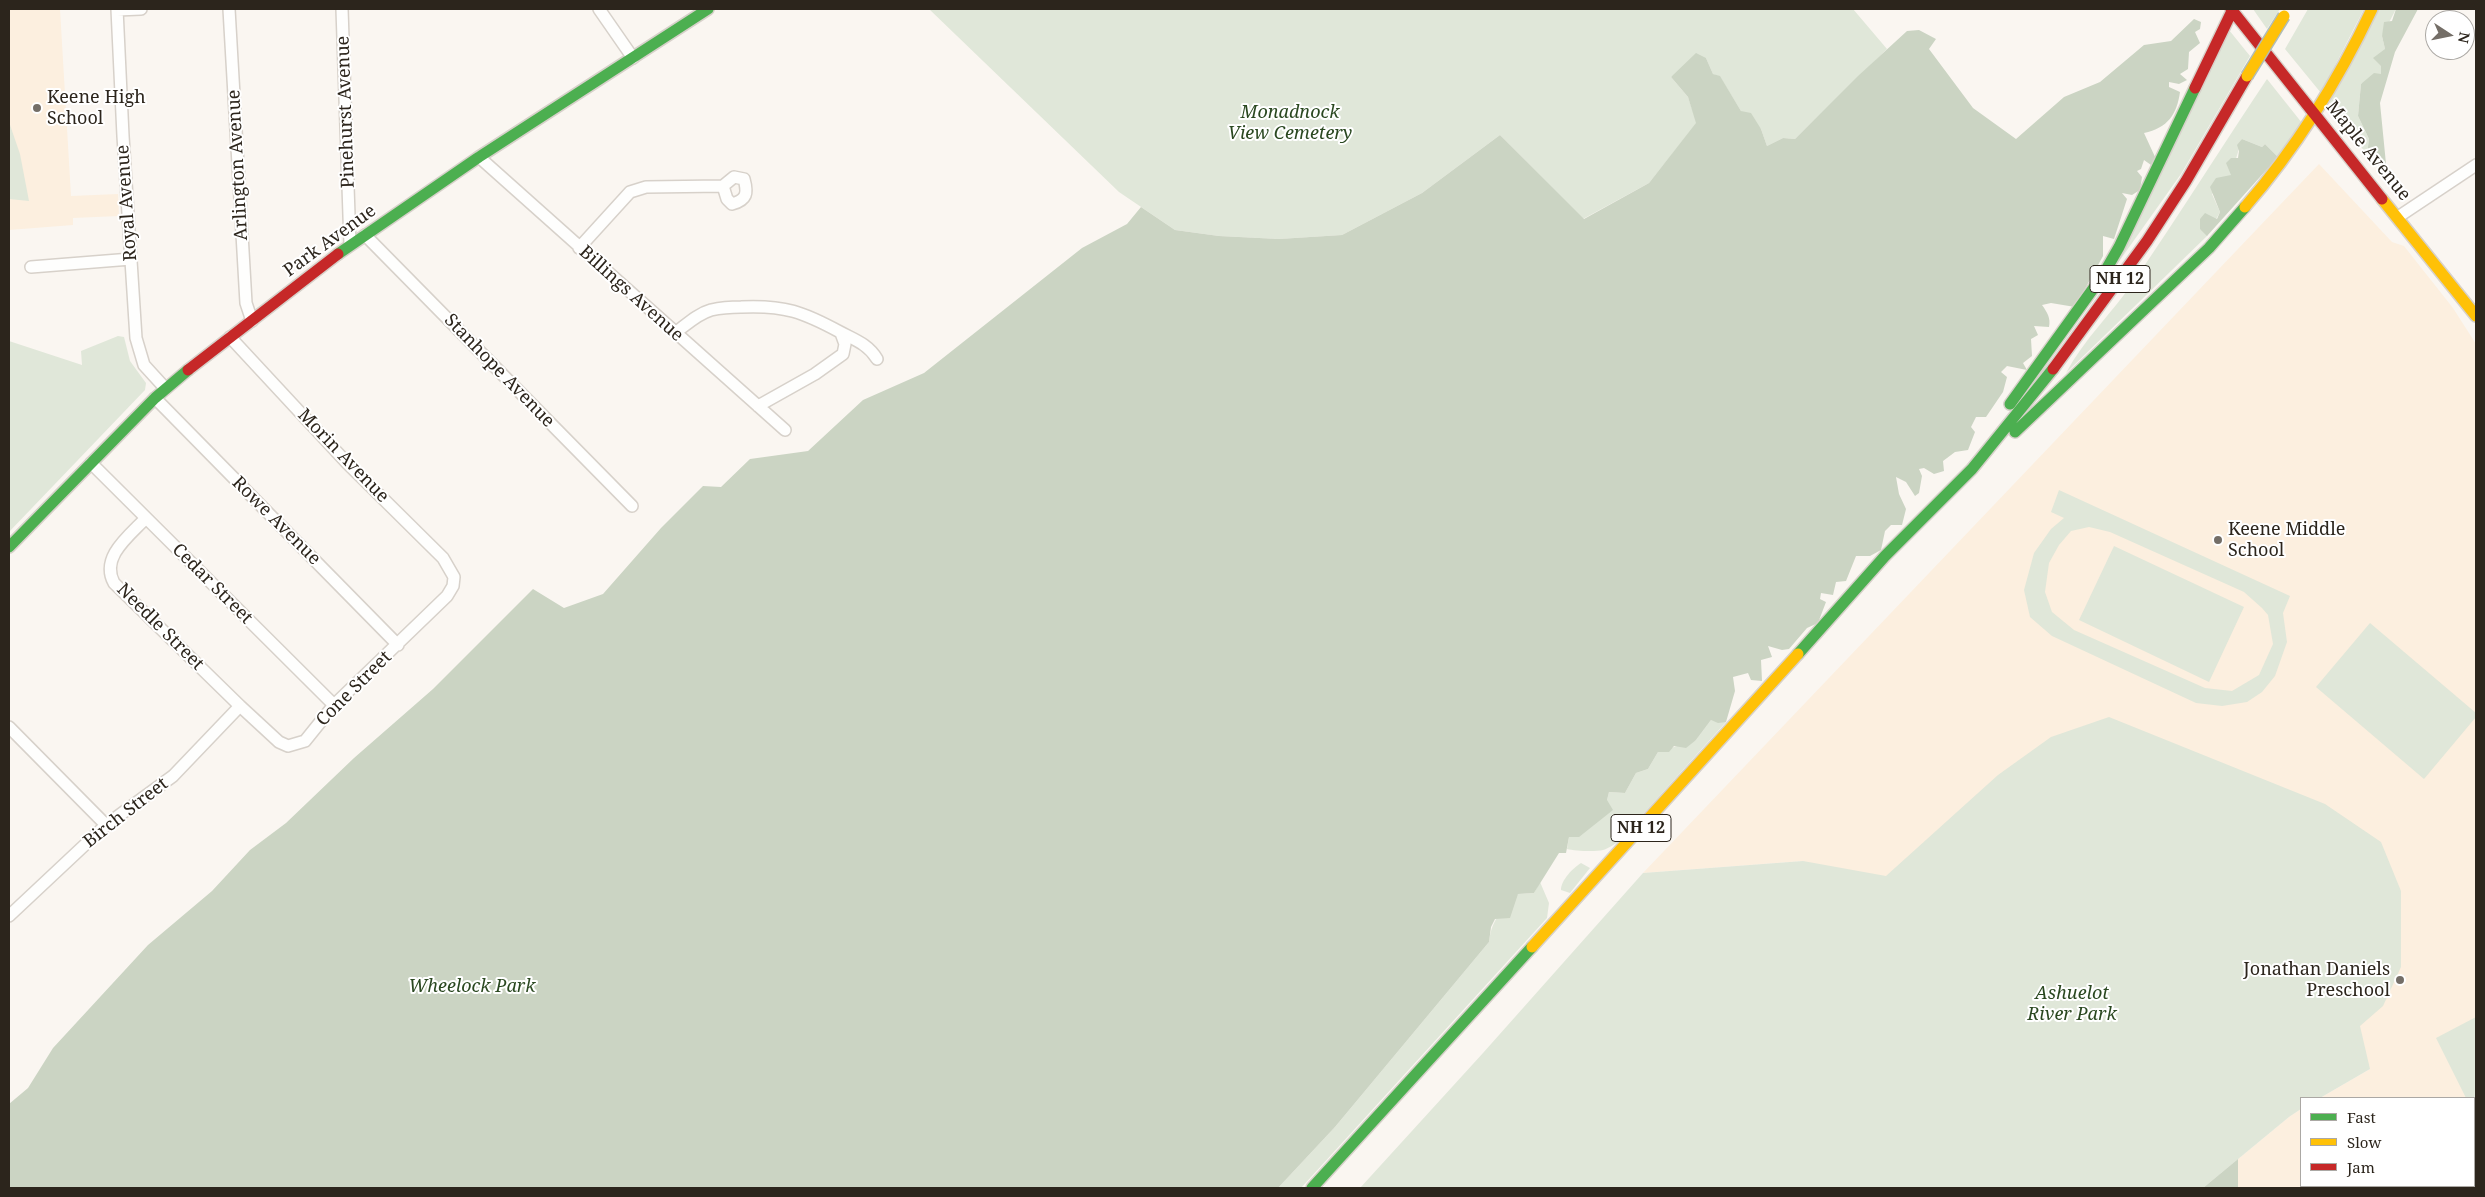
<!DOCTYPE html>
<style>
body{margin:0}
#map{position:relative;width:2485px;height:1197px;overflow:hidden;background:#faf6f1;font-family:"Noto Serif",serif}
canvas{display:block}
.frame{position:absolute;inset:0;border:10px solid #2c251c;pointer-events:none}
.legend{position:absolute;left:2300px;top:1097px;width:175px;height:90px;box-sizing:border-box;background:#fff;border:1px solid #aba8a4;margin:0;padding:6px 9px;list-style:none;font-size:15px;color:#2c251c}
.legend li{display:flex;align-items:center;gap:10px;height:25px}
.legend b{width:25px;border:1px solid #aba8a4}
.north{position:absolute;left:2425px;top:10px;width:50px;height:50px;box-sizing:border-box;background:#fff;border:1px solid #aba8a4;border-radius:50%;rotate:101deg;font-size:14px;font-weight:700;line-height:20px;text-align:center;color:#2c251c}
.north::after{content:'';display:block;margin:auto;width:18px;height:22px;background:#746e67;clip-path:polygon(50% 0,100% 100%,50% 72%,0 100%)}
</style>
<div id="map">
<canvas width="2485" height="1197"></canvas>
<div class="frame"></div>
<ul class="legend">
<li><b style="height:6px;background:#4caf50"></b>Fast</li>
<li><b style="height:6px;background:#ffc107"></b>Slow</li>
<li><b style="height:6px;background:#c62828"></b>Jam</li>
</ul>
<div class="north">N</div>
</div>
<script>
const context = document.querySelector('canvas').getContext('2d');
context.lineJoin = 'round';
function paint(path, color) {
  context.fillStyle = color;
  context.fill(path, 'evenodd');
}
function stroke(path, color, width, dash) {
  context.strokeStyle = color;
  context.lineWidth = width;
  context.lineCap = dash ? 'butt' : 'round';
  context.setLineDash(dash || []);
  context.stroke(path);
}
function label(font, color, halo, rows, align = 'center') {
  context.font = font + ' "Noto Serif",serif';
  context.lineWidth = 4;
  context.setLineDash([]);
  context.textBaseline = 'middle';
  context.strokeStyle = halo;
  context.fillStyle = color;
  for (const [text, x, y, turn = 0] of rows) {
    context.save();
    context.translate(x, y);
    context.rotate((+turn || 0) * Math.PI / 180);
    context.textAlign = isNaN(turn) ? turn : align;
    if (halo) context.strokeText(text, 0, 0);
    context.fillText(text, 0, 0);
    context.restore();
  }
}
const built = new Path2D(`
 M 9,9 L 60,9 L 71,196 L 118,194 L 119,216 L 73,218 L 73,225 L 9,230 Z
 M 2319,164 L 2392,242 L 2404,246 L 2453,308 L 2476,344 L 2476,1172 L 2474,1173 L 2474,1098 L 2320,1098 L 2370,1069 L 1887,937 L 1803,861 L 1643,873 Z
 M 2301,1109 L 2301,1186 L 2449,1186 L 2445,1188 L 2238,1188 L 2238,1159 L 2289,1117 Z`);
const green = new Path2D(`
 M 929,9 L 1853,9 L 1887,49 L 1795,139 L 1783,138 L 1767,146 L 1761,129 L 1741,111 L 1720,77 L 1713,74 L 1706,58 L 1671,77 L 1688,97 L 1697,123 L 1649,183 L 1583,219 L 1500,135 L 1422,193 L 1342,235 L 1279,239 L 1219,236 L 1175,230 L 1119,192 Z
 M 2253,9 L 2280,9 L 2267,29 Z
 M 2308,9 L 2364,9 L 2321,93 L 2285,49 Z
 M 2376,9 L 2396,9 L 2382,36 L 2385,49 L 2381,74 L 2361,84 L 2358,116 L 2369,139 L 2367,155 L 2329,102 Z
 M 2229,30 L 2250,56 L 2181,174 L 2103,284 Z
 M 2267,79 L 2302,123 L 2278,157 L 2265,144 L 2262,147 L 2242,139 L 2231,175 L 2212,194 L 2220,212 L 2207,236 L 2066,373 C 2084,339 2113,312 2134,281 C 2180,214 2222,146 2267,79 Z
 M 9,122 L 20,154 L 29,201 L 9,199 Z
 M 118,336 L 124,337 L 130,361 L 146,383 L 145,390 L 9,532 L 9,341 L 82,365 L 81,351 Z
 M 2059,490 L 2290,596 L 2283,613 L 2287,642 L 2275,676 L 2262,692 L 2247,702 L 2222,706 L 2196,703 L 2052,636 L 2030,617 L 2024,590 L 2034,553 L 2051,529 L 2064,518 L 2051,512 ZM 2089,527 L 2110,532 L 2244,592 L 2262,608 L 2268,615 L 2273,644 L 2259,675 L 2232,691 L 2205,688 L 2074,630 L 2052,612 L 2045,592 L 2049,563 L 2059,545 L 2071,531 Z
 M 2114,546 L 2244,607 L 2209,682 L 2079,620 Z
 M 2370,623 L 2476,713 L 2476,717 L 2424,779 L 2316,687 Z
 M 2109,717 L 2325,804 L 2381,842 L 2401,891 L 2401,967 L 2383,1006 L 2360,1026 L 2370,1069 L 2320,1098 L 2301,1098 L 2301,1109 L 2289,1117 L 2203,1188 L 1360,1188 L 1483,1053 L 1643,873 L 1803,861 L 1886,876 L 1998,775 L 2051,737 Z
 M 1711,720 L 1726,722 L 1618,842 C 1614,844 1608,849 1603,850 C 1595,852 1575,851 1567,849 L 1569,837 L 1607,800 L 1609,792 L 1625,793 L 1636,773 L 1648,769 L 1658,752 L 1696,740 Z
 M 1581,863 L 1590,868 L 1570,893 L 1561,890 C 1561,880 1573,868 1581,863 Z
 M 1540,882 L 1549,903 L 1547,918 L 1301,1188 L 1278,1188 L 1335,1127 L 1489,942 C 1492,918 1502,911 1518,894 L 1534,893 Z
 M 2476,1017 L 2476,1120 L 2474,1115 L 2474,1098 L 2466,1098 L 2436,1038 Z`);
const forest = new Path2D(`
 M 2396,9 L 2418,9 L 2395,52 L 2380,103 L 2387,174 L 2367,155 L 2369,139 L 2358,116 L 2361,84 L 2374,73 L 2381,74 L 2381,66 L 2373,58 L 2385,49 L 2382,36 L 2384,22 L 2392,21 Z
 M 2194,19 L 2201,22 L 2200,29 L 2195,32 L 2200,43 L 2189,52 L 2188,69 L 2180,74 L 2187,80 L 2179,84 L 2169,82 L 2169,87 L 2180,92 C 2177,114 2168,128 2144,133 L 2156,159 L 2151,165 L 2144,160 L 2141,169 L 2137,171 L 2142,177 L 2140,190 L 2132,195 L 2122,193 L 2127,199 L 2114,239 L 2103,236 L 2103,256 L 2075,307 L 2051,303 L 2042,305 C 2047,312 2051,318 2049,327 L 2034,326 L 2038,335 L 2031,339 L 2032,356 L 2023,363 L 2027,370 L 2007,366 L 2001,372 L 2007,377 L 2003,392 L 1986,417 L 1976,417 L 1971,427 L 1975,432 L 1968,450 L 1955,452 L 1943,461 L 1944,471 L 1934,474 L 1924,468 L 1919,469 L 1922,476 L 1919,493 L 1915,496 L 1906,482 L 1896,477 L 1899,494 L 1906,509 L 1902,525 L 1891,525 L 1885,531 L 1881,550 L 1870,556 L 1856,556 L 1846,581 L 1836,582 L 1833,595 L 1821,593 L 1820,599 L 1826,602 L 1818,623 L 1807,628 L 1789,649 L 1782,650 L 1768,646 L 1772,657 L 1761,660 L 1762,681 L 1751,680 L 1748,673 L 1733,677 L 1735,691 L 1726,722 L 1718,723 L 1711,720 L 1696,740 L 1686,748 L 1674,746 L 1669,752 L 1658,752 L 1648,769 L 1636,773 L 1625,793 L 1609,792 L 1607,800 L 1613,810 L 1579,837 L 1569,837 L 1566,853 L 1559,853 L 1534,893 L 1518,894 L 1510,918 L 1495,919 L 1491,927 L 1489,942 L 1335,1127 L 1278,1188 L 9,1188 L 9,1104 L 28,1088 L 53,1048 L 148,945 L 212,891 L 250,850 L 286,823 L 354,758 L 433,689 L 533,589 L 564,608 L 603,594 L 661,528 L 703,486 L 721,487 L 750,459 L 808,451 L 863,400 L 924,373 L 1082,248 L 1127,224 L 1141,207 L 1175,230 L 1219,236 L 1279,239 L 1342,235 L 1422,193 L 1500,135 L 1584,219 L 1649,183 L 1696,123 L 1688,97 L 1671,77 L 1696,53 L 1706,58 L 1713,74 L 1720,76 L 1741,111 L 1751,113 L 1761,129 L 1767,146 L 1783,138 L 1795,139 L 1858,76 L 1907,31 L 1919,30 L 1936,39 L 1929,49 L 1973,108 L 2016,139 L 2064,97 L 2100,82 L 2144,45 L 2171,41 Z
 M 2242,139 L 2262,147 L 2265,144 L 2278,157 L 2207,236 L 2200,229 L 2200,219 L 2205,213 L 2217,219 L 2220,212 L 2210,187 L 2216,178 L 2231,175 L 2226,163 L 2231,158 L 2238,158 L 2239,151 L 2237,145 Z
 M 2238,1159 L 2238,1188 L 2203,1188 Z`);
const street = new Path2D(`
 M 117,9 L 123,136 L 136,338 L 144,365 L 165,388
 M 229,9 L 246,303 L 252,321
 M 342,9 L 350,245
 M 599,9 L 633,58
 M 117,10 L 141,9
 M 479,157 L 785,430
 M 734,177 L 744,179 C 748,193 747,200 732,204 L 727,199 L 723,186 Z
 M 2398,217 L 2476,165
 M 365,235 L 632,506
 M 579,248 L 630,192 L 646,187 L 723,186
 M 31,267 L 131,259
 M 675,333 C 686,325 697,314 711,310 C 720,308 732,307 741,307 C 785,305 803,312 840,332 C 855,340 868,344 877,359
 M 155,398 L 398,645
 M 758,406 L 815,374 L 843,354 L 845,344 L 841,333
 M 91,463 L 334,705
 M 146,518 C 129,536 100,557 114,583 L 240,706 L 279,742 L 288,746 L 305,741 L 334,705 L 447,596 L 453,586 L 454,577 L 443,558 L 347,463 L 230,337
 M 9,727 L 106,825
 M 9,916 L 106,825 L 173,776 L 240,706`);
const fast = new Path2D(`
 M 338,254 L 479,157 L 708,9
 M 2010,404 L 2103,275 L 2119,247 L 2195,88
 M 2015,432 L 2209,248 L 2245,207
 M 9,547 L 155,398 L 188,370
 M 1798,654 L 1885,556 L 1972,469 L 2053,369
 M 1312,1188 L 1532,947`);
const slow = new Path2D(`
 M 2382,199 L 2476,316
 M 2245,207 C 2297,147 2338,81 2372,9
 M 1532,947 L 1798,654`);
const jam = new Path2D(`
 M 2231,9 L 2382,199
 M 2195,88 L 2233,9
 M 2053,369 L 2147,241 L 2186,181 L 2247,76
 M 188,370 L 338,254`);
const slowBridge = new Path2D(`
 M 2247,76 L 2284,16`);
const markers = [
 [37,108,5,"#746e67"],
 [2218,540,5,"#746e67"],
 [2400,980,5,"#746e67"]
];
const shields = [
 [2120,279,60],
 [1641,828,60]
];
const shieldNames = [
 ["NH 12",2120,279],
 ["NH 12",1641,828]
];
const poiNames = [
 ["Keene High",47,98],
 ["School",47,119],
 ["Keene Middle",2228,530],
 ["School",2228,551],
 ["Jonathan Daniels",2390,970,"right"],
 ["Preschool",2390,991,"right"]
];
const streetNames = [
 ["Pinehurst Avenue",346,112,-92],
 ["Maple Avenue",2368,151,51],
 ["Arlington Avenue",238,165,-93],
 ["Royal Avenue",127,203,-94],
 ["Park Avenue",330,241,-36],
 ["Billings Avenue",631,294,42],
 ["Stanhope Avenue",499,371,46],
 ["Morin Avenue",343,456,46],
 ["Rowe Avenue",276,521,45],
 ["Cedar Street",212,584,45],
 ["Needle Street",160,627,45],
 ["Cone Street",354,689,-45],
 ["Birch Street",126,813,-38]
];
const parkNames = [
 ["Monadnock",1290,113],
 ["View Cemetery",1290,134],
 ["Wheelock Park",472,987],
 ["Ashuelot",2072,994],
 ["River Park",2072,1015]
];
paint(built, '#fcefdf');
paint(green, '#e0e7d9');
paint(forest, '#cbd4c3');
stroke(street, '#d7d1ca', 14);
stroke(fast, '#d7d1ca', 14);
stroke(slow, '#d7d1ca', 14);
stroke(jam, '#d7d1ca', 14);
stroke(street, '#fefefd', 11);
stroke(fast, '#4caf50', 11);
stroke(slow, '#ffc107', 11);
stroke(jam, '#c62828', 11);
stroke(slowBridge, '#b0bcb8', 14, []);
stroke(slowBridge, '#ffc107', 11);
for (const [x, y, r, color] of markers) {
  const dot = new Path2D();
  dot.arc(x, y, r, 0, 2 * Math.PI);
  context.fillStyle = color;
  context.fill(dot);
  stroke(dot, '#fff', 2);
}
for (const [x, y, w] of shields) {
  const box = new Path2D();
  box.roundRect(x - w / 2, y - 13.5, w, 27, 4);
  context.fillStyle = '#fff';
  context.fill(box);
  stroke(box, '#2c251c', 1);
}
label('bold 16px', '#2c251c', null, shieldNames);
label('18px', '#2c251c', '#fff', poiNames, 'left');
label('18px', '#2c251c', '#fff', streetNames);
label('italic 18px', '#2a4820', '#fff', parkNames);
</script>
